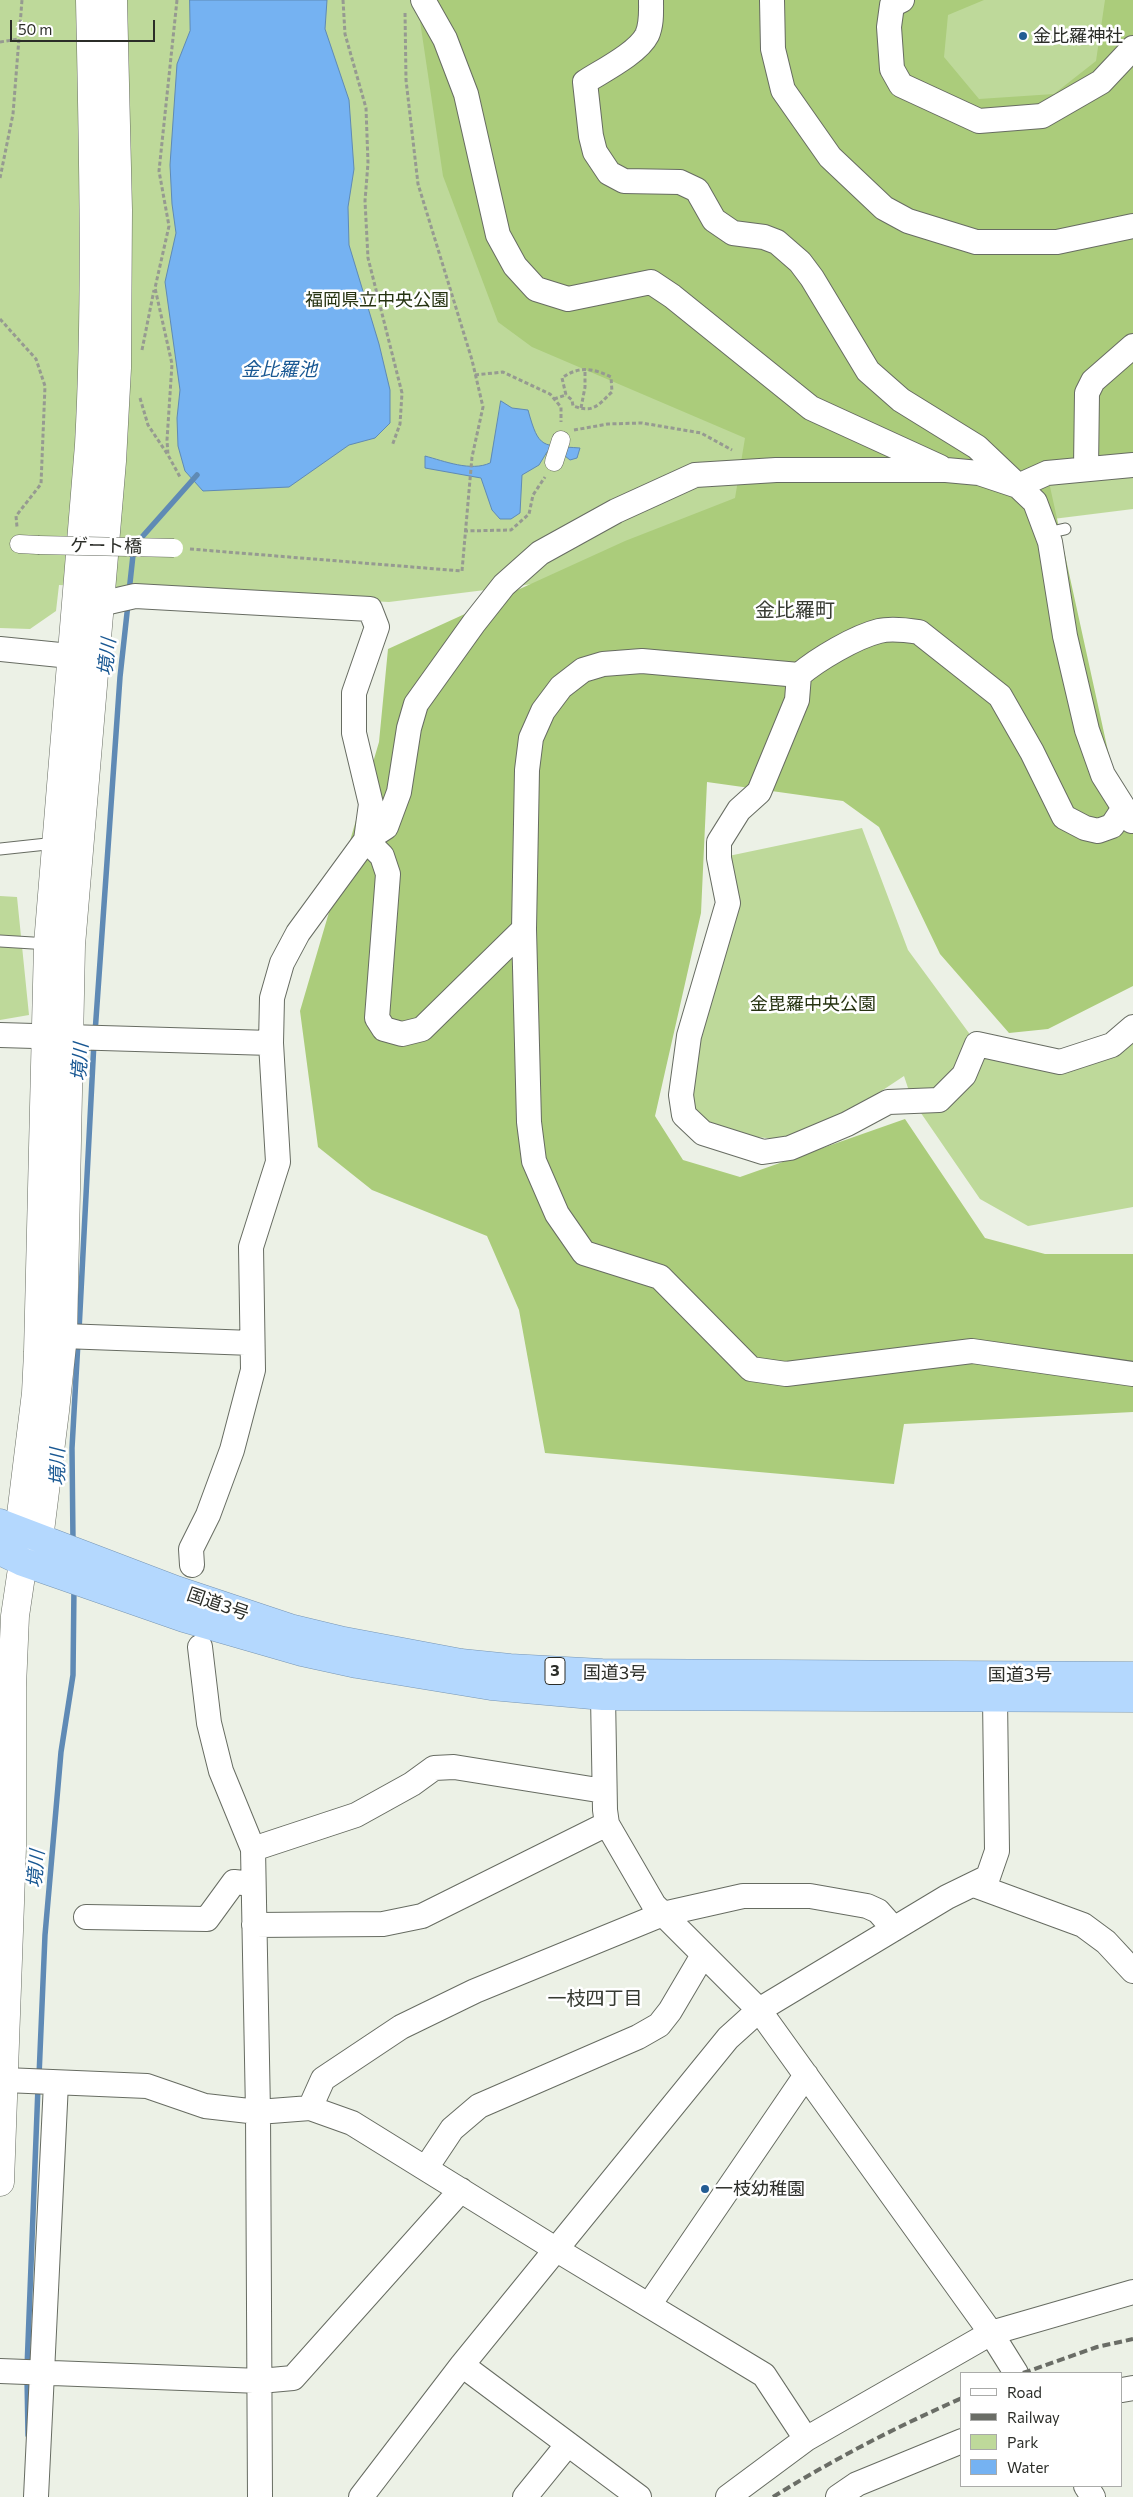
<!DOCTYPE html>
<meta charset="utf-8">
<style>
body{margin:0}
#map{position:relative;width:1133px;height:2497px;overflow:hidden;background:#ecf1e6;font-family:Commissioner,sans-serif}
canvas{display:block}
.legend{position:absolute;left:960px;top:2372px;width:162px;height:115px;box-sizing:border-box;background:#fff;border:1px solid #aaaba9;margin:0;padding:6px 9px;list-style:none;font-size:15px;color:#2b2d28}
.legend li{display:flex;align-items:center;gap:10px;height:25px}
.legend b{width:25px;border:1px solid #aaaba9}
.scale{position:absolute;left:10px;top:20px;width:145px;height:22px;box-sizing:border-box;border:2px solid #2b2d28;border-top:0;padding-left:6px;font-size:15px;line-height:18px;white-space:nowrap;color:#2b2d28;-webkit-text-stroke:4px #fff;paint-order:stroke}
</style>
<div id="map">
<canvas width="1133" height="2497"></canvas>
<ul class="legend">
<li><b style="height:6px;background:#fff"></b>Road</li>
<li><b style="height:6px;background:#6a6d66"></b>Railway</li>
<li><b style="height:14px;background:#bed99a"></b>Park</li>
<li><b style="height:14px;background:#75b2f2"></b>Water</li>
</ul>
<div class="scale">50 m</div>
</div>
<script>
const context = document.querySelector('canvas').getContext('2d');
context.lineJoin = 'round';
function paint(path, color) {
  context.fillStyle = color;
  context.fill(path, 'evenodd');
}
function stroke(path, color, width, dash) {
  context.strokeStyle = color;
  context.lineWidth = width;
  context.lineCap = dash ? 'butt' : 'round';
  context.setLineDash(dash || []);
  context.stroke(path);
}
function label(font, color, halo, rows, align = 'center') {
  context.font = font + ' Commissioner,"Noto Sans JP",sans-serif';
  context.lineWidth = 5;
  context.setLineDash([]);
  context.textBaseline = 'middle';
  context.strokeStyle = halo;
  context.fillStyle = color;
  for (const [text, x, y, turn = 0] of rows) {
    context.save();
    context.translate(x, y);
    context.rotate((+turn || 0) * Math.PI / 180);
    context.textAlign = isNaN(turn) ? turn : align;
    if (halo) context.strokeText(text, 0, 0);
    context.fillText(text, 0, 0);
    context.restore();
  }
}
const green = new Path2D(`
 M 0,0 L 1133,0 L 1133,509 L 389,602 L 59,585 L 56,611 L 30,629 L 0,628 Z
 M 862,828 L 908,950 L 977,1044 L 1060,1062 L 1133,1027 L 1133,1207 L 1028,1226 L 980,1199 L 912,1100 L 904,1076 L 806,1141 L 703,1133 L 681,1095 L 713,955 L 719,858 Z
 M 0,896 L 17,897 L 29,1015 L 0,1020 Z`);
const forest = new Path2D(`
 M 426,0 L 984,0 L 948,15 L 944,57 L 979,99 L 1054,94 L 1096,61 L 1105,0 L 1133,0 L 1133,478 L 1047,473 L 1108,751 L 1133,834 L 1133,986 L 1048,1029 L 1009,1033 L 940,954 L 879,827 L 843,801 L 707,782 L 701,913 L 655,1116 L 683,1160 L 740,1177 L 905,1119 L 985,1238 L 1045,1254 L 1133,1254 L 1133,1412 L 904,1424 L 894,1484 L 545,1453 L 519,1310 L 487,1236 L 372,1190 L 318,1147 L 300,1011 L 379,742 L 388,649 L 625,541 L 735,498 L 745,438 L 532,347 L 498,322 L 443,176 L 420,21 Z`);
const water = new Path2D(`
 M 190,0 L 327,0 L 325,29 L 349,100 L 354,169 L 348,207 L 349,245 L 379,344 L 390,390 L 390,423 L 375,438 L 349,445 L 289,487 L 203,491 L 185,471 L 178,446 L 177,418 L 180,390 L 165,282 L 176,233 L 172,204 L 170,165 L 177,64 L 190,31 Z
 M 501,401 L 512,408 L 528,410 C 539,450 542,445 580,448 L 577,458 L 570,460 L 565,456 L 547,452 L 539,465 L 522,475 L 520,513 L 511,519 L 500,519 L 492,510 L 481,478 L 425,468 L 425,456 C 444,461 471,472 490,463 Z`);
const stream = new Path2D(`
 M 129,592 L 134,546 L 197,475
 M 95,1033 L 120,677 L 128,604
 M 79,1330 L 94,1042
 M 73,1542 L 72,1448 L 78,1342
 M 39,2076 L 45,1935 L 61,1752 L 73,1675 L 74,1587
 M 27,2368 L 38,2087
 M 27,2377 L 28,2435`);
const path = new Path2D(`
 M 177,0 L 159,171 L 169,226 L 155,288 L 172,364 L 167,440 L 168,455 L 180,477
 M 343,0 L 345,34 L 366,108 L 368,163 L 365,201 L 368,258 L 402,393 L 400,424 L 392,446
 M 0,42 L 19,39
 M 0,178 L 13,114 L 22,0
 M 0,319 L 36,359 L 45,386 L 41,484 L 16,516 L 17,527
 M 142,350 L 154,290
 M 475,375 L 503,372 L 550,394 L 561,407 L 561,422
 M 140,398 L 148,425 L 168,455
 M 554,399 L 566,395 L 562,378 C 578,366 593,368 611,377 L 612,392 C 597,406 594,413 573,406 L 572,400 L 566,395
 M 581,408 L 585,387 L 585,370
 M 574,430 L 608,424 L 642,423 L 701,433 L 732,450
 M 464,531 L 511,530 L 529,514 L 533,495 L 545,477
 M 190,549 L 462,571 L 472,457 L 483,407 L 472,360 L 418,184 L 406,80 L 405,11`);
const service = new Path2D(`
 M 1047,533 L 1065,529
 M 0,849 L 56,843
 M 0,941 L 49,944`);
const pedestrian = new Path2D(`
 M 554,462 L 561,440
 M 19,544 L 38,545`);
const minor = new Path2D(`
 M 423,0 L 445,39 L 466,94 L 498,235 L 515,266 L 536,289 L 568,299 L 651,282 L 672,296 L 811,408 L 940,467
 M 651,0 C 651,11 652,24 647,35 C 638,53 602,71 585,82 L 591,136 L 595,152 L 609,173 L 624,181 L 680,182 L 697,190 L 714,220 L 733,233 L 764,237 L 777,242 L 800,262 L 812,278 L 868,371 L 901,400 L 977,447 L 1035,502 L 1050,542 L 1065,636 L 1087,730 L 1103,775 L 1132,821
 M 772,0 L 773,49 L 783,90 L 830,157 L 884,208 L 908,221 L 976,242 L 1057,242 L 1133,226
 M 902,0 L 892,5 L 889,27 L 892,69 L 901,85 L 979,121 L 1042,116 L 1101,82 L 1133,48
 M 1086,468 L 1087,393 L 1093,381 L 1133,346
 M 100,604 L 135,596 L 370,609 L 377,627 L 354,693 L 354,733 L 371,804 L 366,840
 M 0,649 L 90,658
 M 799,675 L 797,700 L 759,792 L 739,810 L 719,842 L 719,858 L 728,903 L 689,1036 L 681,1095 L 684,1115 L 703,1133 L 763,1152 L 790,1148 L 847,1124 L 888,1102 L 939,1100 L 964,1075 L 977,1044 L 1060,1062 L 1112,1045 L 1133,1027
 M 1124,808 L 1112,826 L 1098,831 L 1085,828 L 1064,817 L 1032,752 L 1000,696 L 919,632 C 906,630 891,628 879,631 C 855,637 818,659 799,675 L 642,661 L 603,664 L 583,670 L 561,687 L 543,711 L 531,738 L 527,770 L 524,929 L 529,1122 L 534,1161 L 557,1214 L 584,1253 L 660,1277 L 751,1369 L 786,1374 L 972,1351 L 1133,1374
 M 366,840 L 382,856 L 388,874 L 377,1018 L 384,1029 L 402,1034 L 422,1029 L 524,929
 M 0,1035 L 271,1043
 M 63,1336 L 252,1343
 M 192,1565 L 191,1549 L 208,1515 L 232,1450 L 253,1370 L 251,1247 L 278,1162 L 271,1043 L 272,998 L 282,963 L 298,933 L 366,840 L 386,827 L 399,792 L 409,728 L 416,704 L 474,623 L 504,585 L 540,553 L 616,511 L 695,475 L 776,470 L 946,470 L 979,473 L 1018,486 L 1047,473 L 1133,465
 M 200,1647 L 209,1723 L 221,1771 L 253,1849 L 258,2112 L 260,2497
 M 603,1696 L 605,1810 L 607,1824 L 654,1905 L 759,2010 L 991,2333 L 1016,2373
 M 253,1849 L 356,1815 L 412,1784 L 434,1768 L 454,1767 L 604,1791
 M 974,1885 L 1083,1925 L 1106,1942 L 1133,1971
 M 86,1917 L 207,1919 L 234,1882 L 253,1884
 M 254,1925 L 383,1924 L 422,1916 L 607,1824
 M 5,2080 L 147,2086 L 205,2106 L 258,2112 L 310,2108 L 352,2123 L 557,2250 L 764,2375 L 806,2439
 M 310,2108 L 323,2079 L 401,2027 L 475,1991 L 663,1914 L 743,1896 L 810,1896 L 867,1906 L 878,1911 L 894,1929
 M 426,2168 L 452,2129 L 479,2106 L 638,2037 L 659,2025 L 670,2011 L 703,1955
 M 649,2305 L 806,2075
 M 462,2365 L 639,2497
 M 0,2371 L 260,2381 L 293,2378 L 461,2190
 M 1122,2390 L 1133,2388
 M 1086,2486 L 1093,2497
 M 36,2497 L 56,2083
 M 361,2497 L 462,2365 L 728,2038 L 759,2010 L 947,1897 L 988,1877 L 997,1851 L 995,1698
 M 525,2497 L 568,2444
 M 728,2497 L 806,2439 L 991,2333 L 1133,2292
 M 838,2497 L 857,2484 L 962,2441`);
const tertiary = new Path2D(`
 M 27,1556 L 39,1539 L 55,1411 L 63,1336 L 71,945 L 112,461 L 117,368 L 118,210 L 113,0
 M 0,2182 L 12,1847 L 12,1687 L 15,1616 L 23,1562 L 19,1531 L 36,1393 L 38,1352 L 48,944 L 89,445 C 97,297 93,148 90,0`);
const trunk = new Path2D(`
 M 0,1523 L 176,1590 L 290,1628 L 344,1641 L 461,1663 L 510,1668 L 602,1673 L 1133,1676
 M 0,1551 L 23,1562 L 184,1618 L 302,1652 L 357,1664 L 491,1686 L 603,1696 L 1133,1698`);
const rail = new Path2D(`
 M 1023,2373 L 1097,2347 L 1133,2339
 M 773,2497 C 834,2459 896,2427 962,2398`);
const pedestrianBridge = new Path2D(`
 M 38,545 L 174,548`);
const markers = [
 [1023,36,5,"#235c93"],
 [705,2189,5,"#235c93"]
];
const shields = [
 [555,1671,20]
];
const shieldNames = [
 ["3",555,1671]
];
const poiNames = [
 ["金比羅神社",1033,36],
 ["一枝幼稚園",715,2189]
];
const parkNames = [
 ["福岡県立中央公園",377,300],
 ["金毘羅中央公園",813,1004]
];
const streetNames = [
 ["ゲート橋",106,546,1],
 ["国道3号",218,1604,19],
 ["国道3号",615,1673,1],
 ["国道3号",1020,1675]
];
const waterNames = [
 ["金比羅池",279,370],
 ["境川",107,657,-84],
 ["境川",80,1062,-86],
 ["境川",58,1467,-90],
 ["境川",36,1869,-85]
];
const neighbourhoodNames = [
 ["一枝四丁目",595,1999]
];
const quarterNames = [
 ["金比羅町",795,610]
];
paint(green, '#bed99a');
paint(forest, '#abcc7b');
paint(water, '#75b2f2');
stroke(water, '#5f8ab5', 1);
stroke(stream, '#5f8ab5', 5.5);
stroke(service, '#676c62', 13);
stroke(pedestrian, '#676c62', 19);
stroke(minor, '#676c62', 26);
stroke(tertiary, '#676c62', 29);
stroke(trunk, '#7896b3', 29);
stroke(path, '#969a91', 3, [4, 2.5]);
stroke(service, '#fff', 11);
stroke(pedestrian, '#fff', 18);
stroke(minor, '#fff', 24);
stroke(tertiary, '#fff', 28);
stroke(trunk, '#b4d8fe', 28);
stroke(rail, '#6a6d66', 4, [8, 4]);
stroke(pedestrianBridge, '#676c62', 19, []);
stroke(pedestrianBridge, '#fff', 18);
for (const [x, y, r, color] of markers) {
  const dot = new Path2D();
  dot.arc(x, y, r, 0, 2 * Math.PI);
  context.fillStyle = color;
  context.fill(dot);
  stroke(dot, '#fff', 2);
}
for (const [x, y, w] of shields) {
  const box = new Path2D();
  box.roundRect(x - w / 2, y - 13.5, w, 27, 4);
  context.fillStyle = '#fff';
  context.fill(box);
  stroke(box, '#2b2d28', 1);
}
label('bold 16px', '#2b2d28', null, shieldNames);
label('18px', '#2b2d28', '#fff', poiNames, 'left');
label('18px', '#263311', '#fff', parkNames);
label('18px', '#2b2d28', '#fff', streetNames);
label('italic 19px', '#195893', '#fff', waterNames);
label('19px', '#373b32', '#fff', neighbourhoodNames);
label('20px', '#373b32', '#fff', quarterNames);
</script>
